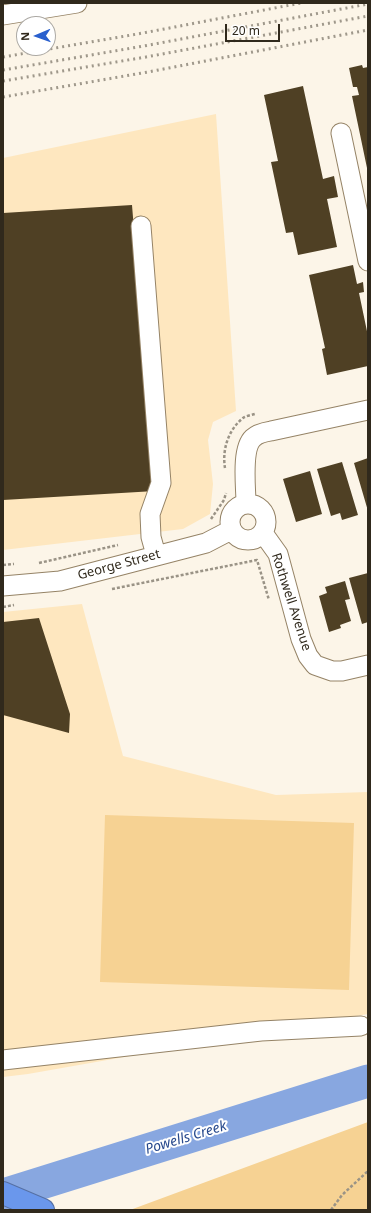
<!DOCTYPE html>
<style>
body{margin:0}
#map{position:relative;width:371px;height:1213px;overflow:hidden;background:#fcf5e8;font-family:"Noto Sans",sans-serif}
canvas{display:block}
.frame{position:absolute;inset:0;border:4px solid #30291c;pointer-events:none}
.north{position:absolute;left:16px;top:16px;width:40px;height:40px;box-sizing:border-box;background:#fff;border:1px solid #aca9a4;border-radius:50%;rotate:268deg;font-size:11px;font-weight:700;line-height:16px;text-align:center;color:#30291c}
.north::after{content:'';display:block;margin:auto;width:14px;height:18px;background:#2a60ce;clip-path:polygon(50% 0,100% 100%,50% 72%,0 100%)}
.scale{position:absolute;left:225px;top:24px;width:55px;height:18px;box-sizing:border-box;border:2px solid #30291c;border-top:0;padding-left:5px;font-size:12px;line-height:14px;white-space:nowrap;color:#30291c;-webkit-text-stroke:3px #fff;paint-order:stroke}
</style>
<div id="map">
<canvas width="371" height="1213"></canvas>
<div class="frame"></div>
<div class="north">N</div>
<div class="scale">20 m</div>
</div>
<script>
const context = document.querySelector('canvas').getContext('2d');
context.lineJoin = 'round';
function paint(path, color) {
  context.fillStyle = color;
  context.fill(path, 'evenodd');
}
function stroke(path, color, width, dash) {
  context.strokeStyle = color;
  context.lineWidth = width;
  context.lineCap = dash ? 'butt' : 'round';
  context.setLineDash(dash || []);
  context.stroke(path);
}
function label(font, color, halo, rows, align = 'center') {
  context.font = font + ' "Noto Sans",sans-serif';
  context.lineWidth = 4;
  context.setLineDash([]);
  context.textBaseline = 'middle';
  context.strokeStyle = halo;
  context.fillStyle = color;
  for (const [text, x, y, turn = 0] of rows) {
    context.save();
    context.translate(x, y);
    context.rotate((+turn || 0) * Math.PI / 180);
    context.textAlign = isNaN(turn) ? turn : align;
    if (halo) context.strokeText(text, 0, 0);
    context.fillText(text, 0, 0);
    context.restore();
  }
}
const built = new Path2D(`
 M 216,114 L 236,411 L 213,422 L 208,440 L 213,484 L 210,514 L 183,529 L 3,550 L 3,158 Z
 M 82,604 L 123,756 L 276,795 L 368,792 L 368,1014 L 28,1074 L 3,1077 L 3,612 Z`);
const green = new Path2D(`
 M 105,815 L 354,823 L 349,990 L 100,982 Z
 M 368,1122 L 368,1210 L 130,1210 Z`);
const river = new Path2D(`
 M 3,1195 L 368,1081`);
const building = new Path2D(`
 M 362,65 L 363,68 L 368,67 L 367,168 L 352,96 L 359,95 L 357,87 L 353,87 L 349,68 Z
 M 303,86 L 323,179 L 334,176 L 338,197 L 327,199 L 337,247 L 298,255 L 293,232 L 286,233 L 271,162 L 278,161 L 264,95 Z
 M 132,205 L 155,491 L 3,500 L 3,213 Z
 M 353,265 L 357,284 L 363,282 L 364,292 L 359,293 L 368,336 L 368,366 L 327,375 L 322,349 L 325,348 L 309,275 Z
 M 368,458 L 368,511 L 354,463 Z
 M 342,462 L 358,515 L 342,520 L 340,513 L 331,516 L 317,469 Z
 M 310,471 L 322,514 L 296,522 L 283,479 Z
 M 368,573 L 368,622 L 362,624 L 349,578 Z
 M 345,581 L 350,599 L 345,600 L 351,621 L 340,625 L 341,628 L 329,632 L 319,596 L 327,593 L 325,587 Z
 M 39,618 L 70,714 L 69,733 L 3,715 L 3,622 Z`);
const path = new Path2D(`
 M 225,468 C 222,450 228,430 243,418 C 246,416 251,415 255,414
 M 211,519 L 224,500 L 226,493
 M 39,563 L 118,545
 M 3,565 L 14,564
 M 112,589 L 257,560 L 269,600
 M 3,607 L 14,605
 M 331,1210 L 342,1195 L 368,1171`);
const minor = new Path2D(`
 M 3,15 L 77,3
 M 341,133 L 368,261
 M 141,226 L 161,483 L 150,514 L 151,537 L 156,555
 M 246,503 C 246,488 241,449 253,438 C 257,434 265,432 271,431 L 368,410
 M230 522a18 18 0 1 1 36 0a18 18 0 1 1-36 0Z
 M 263,533 L 278,554 L 301,639 L 308,656 L 315,665 L 332,671 L 342,671 L 368,665
 M 3,586 L 60,581 L 206,543 L 231,530
 M 3,1060 L 261,1031 L 361,1026`);
const highway = new Path2D(`
 M 3,1193 L 43,1210`);
const rail = new Path2D(`
 M 3,57 L 143,33 L 301,3
 M 3,70 L 144,46 L 368,4
 M 3,81 L 146,57 L 368,16
 M 3,97 L 148,72 L 368,30`);
const streetNames = [
 ["George Street",119,565,-15],
 ["Rothwell Avenue",291,602,72]
];
const waterNames = [
 ["Powells Creek",186,1138,-17]
];
paint(built, '#fee7bf');
paint(green, '#f6d293');
stroke(river, '#88a7e0', 33);
paint(building, '#4f4024');
stroke(minor, '#958366', 21);
stroke(highway, '#5670a3', 24);
stroke(path, '#9a9386', 2.5, [3, 2]);
stroke(minor, '#fff', 19);
stroke(highway, '#6a97ec', 22);
stroke(rail, '#9f988b', 3, [2, 4]);
label('13px', '#30291c', '#fff', streetNames);
label('italic 14px', '#27498d', '#fff', waterNames);
</script>
